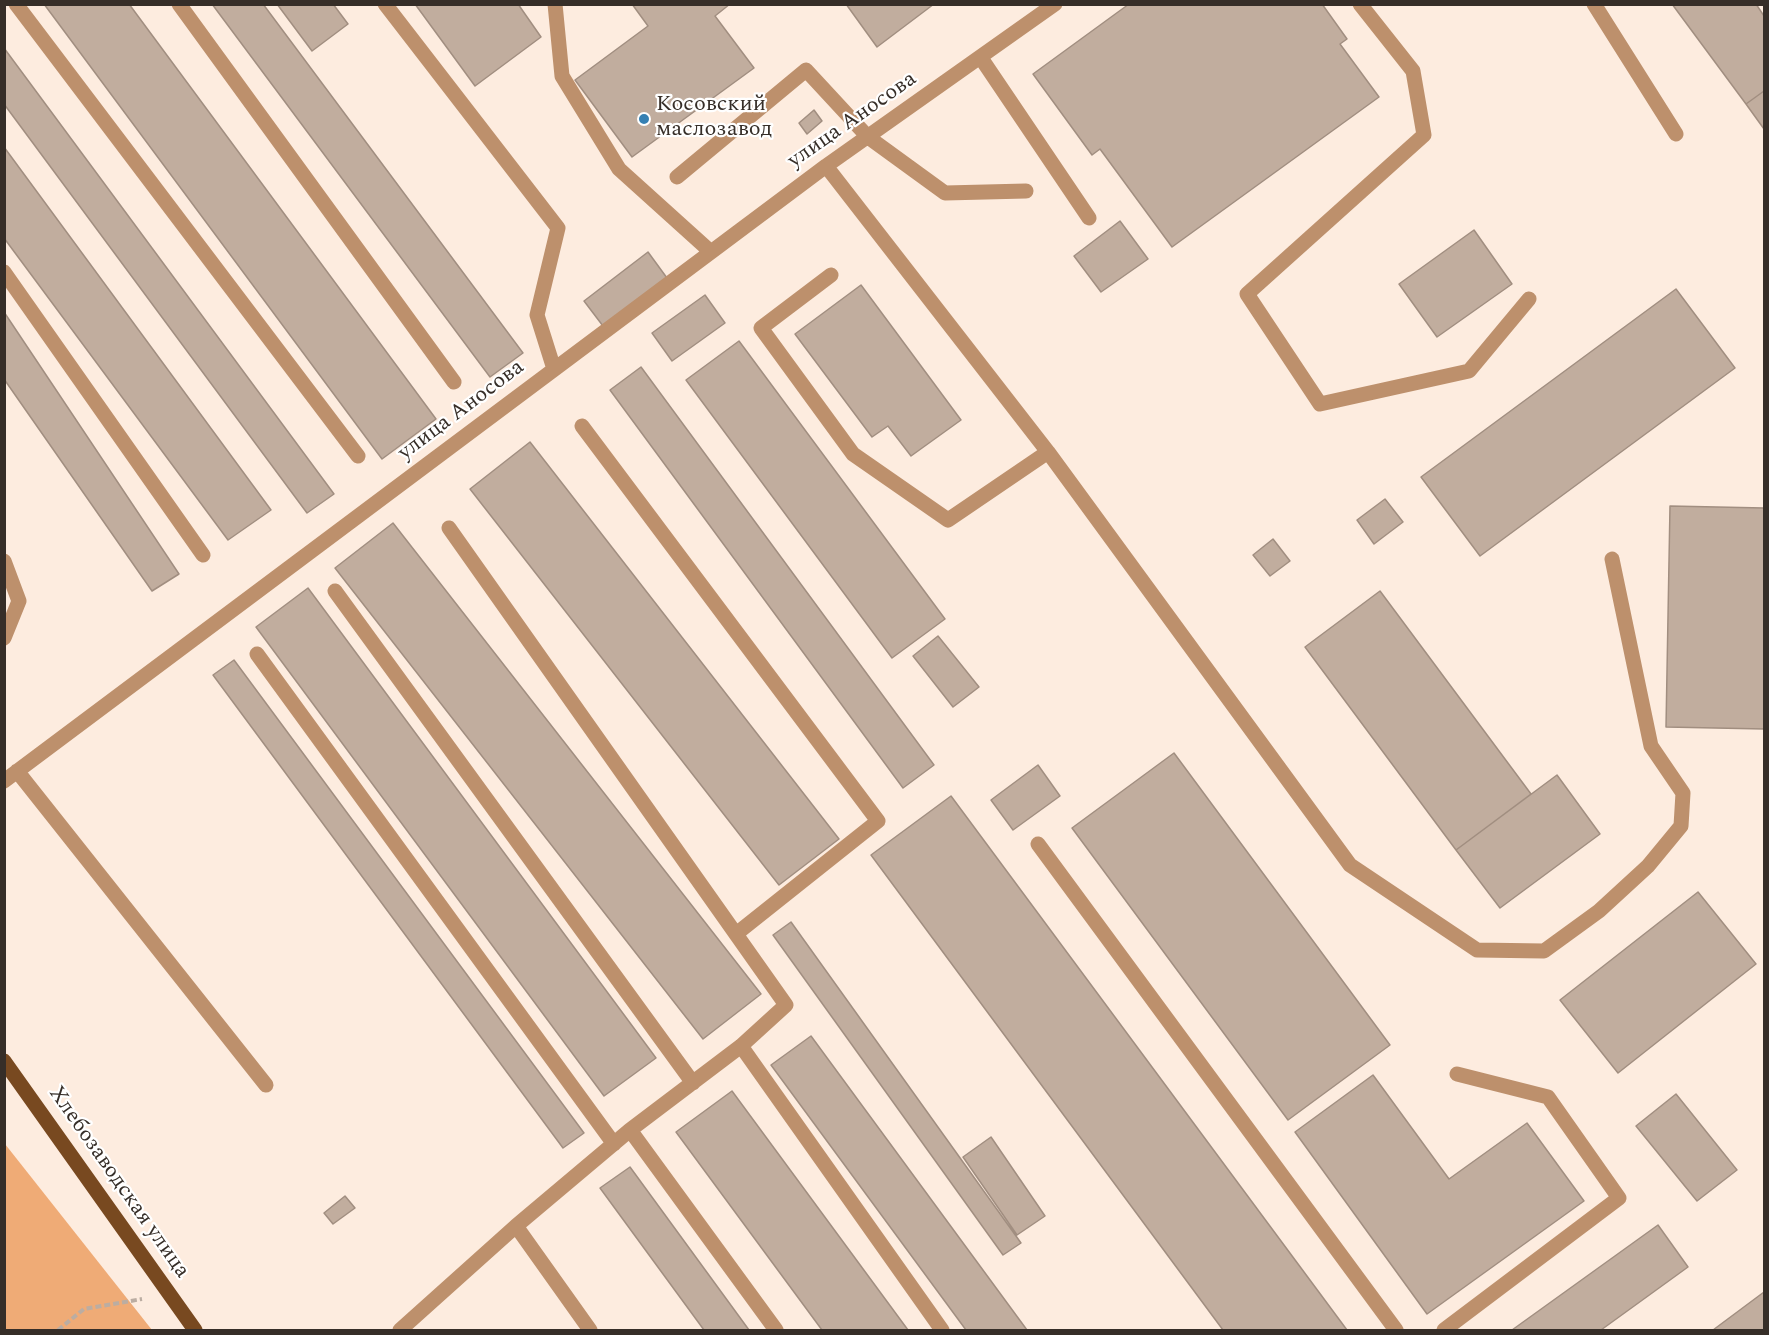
<!DOCTYPE html>
<meta charset="utf-8">
<style>
body{margin:0}
#map{position:relative;width:1769px;height:1335px;overflow:hidden;background:#fdecdf;font-family:Spectral,serif}
canvas{display:block}
.frame{position:absolute;inset:0;border:6px solid #362e28;pointer-events:none}
</style>
<div id="map">
<canvas width="1769" height="1335"></canvas>
<div class="frame"></div>
</div>
<script>
const context = document.querySelector('canvas').getContext('2d');
context.lineJoin = 'round';
function paint(path, color) {
  context.fillStyle = color;
  context.fill(path, 'evenodd');
}
function stroke(path, color, width, dash) {
  context.strokeStyle = color;
  context.lineWidth = width;
  context.lineCap = dash ? 'butt' : 'round';
  context.setLineDash(dash || []);
  context.stroke(path);
}
function label(font, color, halo, rows, align = 'center') {
  context.font = font + ' Spectral,serif';
  context.lineWidth = 4.5;
  context.setLineDash([]);
  context.textBaseline = 'middle';
  context.strokeStyle = halo;
  context.fillStyle = color;
  for (const [text, x, y, turn = 0] of rows) {
    context.save();
    context.translate(x, y);
    context.rotate((+turn || 0) * Math.PI / 180);
    context.textAlign = isNaN(turn) ? turn : align;
    if (halo) context.strokeText(text, 0, 0);
    context.fillText(text, 0, 0);
    context.restore();
  }
}
const forest = new Path2D(`
 M 4,1144 L 5,1144 L 152,1330 L 5,1330 Z`);
const building = new Path2D(`
 M 44,4 L 129,4 L 436,419 L 382,459 Z
 M 212,4 L 263,4 L 523,353 L 490,377 Z
 M 277,4 L 333,4 L 348,24 L 312,51 Z
 M 415,4 L 518,4 L 541,37 L 475,86 Z
 M 632,4 L 730,4 L 715,16 L 754,68 L 632,157 L 575,80 L 648,26 Z
 M 846,4 L 934,4 L 877,47 Z
 M 1129,4 L 1322,4 L 1347,39 L 1340,44 L 1379,97 L 1172,247 L 1100,149 L 1092,155 L 1033,74 Z
 M 1672,4 L 1756,4 L 1764,16 L 1764,91 L 1746,104 Z
 M 4,48 L 334,494 L 307,513 L 4,104 Z
 M 1764,91 L 1764,129 L 1746,104 Z
 M 814,110 L 822,121 L 807,134 L 799,123 Z
 M 4,147 L 271,510 L 228,540 L 4,238 Z
 M 1120,221 L 1148,259 L 1101,292 L 1074,256 Z
 M 1474,230 L 1512,284 L 1437,337 L 1399,284 Z
 M 648,252 L 667,278 L 603,326 L 584,301 Z
 M 861,285 L 961,420 L 911,456 L 888,426 L 872,437 L 795,334 Z
 M 1676,289 L 1735,368 L 1480,556 L 1421,477 Z
 M 705,295 L 725,323 L 672,361 L 652,333 Z
 M 4,312 L 179,574 L 152,591 L 4,379 Z
 M 739,341 L 945,619 L 892,658 L 686,380 Z
 M 641,367 L 934,765 L 903,788 L 610,390 Z
 M 530,442 L 839,839 L 779,885 L 470,489 Z
 M 1385,499 L 1403,522 L 1374,544 L 1357,520 Z
 M 1670,506 L 1764,508 L 1764,729 L 1666,727 Z
 M 393,523 L 761,994 L 703,1039 L 335,568 Z
 M 1273,539 L 1290,561 L 1270,576 L 1253,555 Z
 M 308,588 L 656,1058 L 604,1096 L 256,627 Z
 M 1380,591 L 1531,794 L 1456,850 L 1305,647 Z
 M 938,636 L 979,687 L 953,707 L 913,656 Z
 M 234,660 L 584,1133 L 563,1148 L 213,675 Z
 M 1174,753 L 1390,1045 L 1288,1120 L 1072,828 Z
 M 1038,765 L 1060,796 L 1013,830 L 991,800 Z
 M 1557,775 L 1600,834 L 1500,908 L 1456,850 Z
 M 951,796 L 1347,1330 L 1223,1330 L 871,855 Z
 M 1698,892 L 1756,964 L 1618,1073 L 1560,1000 Z
 M 791,922 L 1021,1243 L 1003,1255 L 773,935 Z
 M 811,1036 L 1027,1330 L 966,1330 L 771,1065 Z
 M 1373,1075 L 1449,1179 L 1527,1123 L 1584,1201 L 1427,1314 L 1295,1132 Z
 M 732,1091 L 908,1330 L 822,1330 L 676,1132 Z
 M 1676,1094 L 1737,1170 L 1697,1201 L 1636,1126 Z
 M 991,1137 L 1045,1216 L 1017,1235 L 963,1157 Z
 M 630,1167 L 749,1330 L 704,1330 L 600,1188 Z
 M 345,1196 L 355,1208 L 333,1224 L 324,1213 Z
 M 1658,1225 L 1688,1267 L 1601,1330 L 1512,1330 Z
 M 1764,1292 L 1764,1330 L 1713,1330 Z`);
const path = new Path2D(`
 M 58,1330 L 84,1309 L 142,1299`);
const minor = new Path2D(`
 M 16,4 L 358,456
 M 179,4 L 454,382
 M 385,4 L 558,228 L 537,315 L 554,369
 M 555,4 L 562,76 L 619,169 L 711,252
 M 1360,4 L 1413,71 L 1424,135 L 1247,294 L 1320,404 L 1469,371 L 1529,299
 M 1594,4 L 1676,134
 M 981,58 L 1089,218
 M 826,166 L 1048,452 L 948,520 L 853,454 L 761,328 L 831,275
 M 677,177 L 806,70 L 868,137 L 945,193 L 1026,191
 M 4,272 L 203,555
 M 582,426 L 878,821 L 736,934
 M 1048,452 L 1350,865 L 1477,950 L 1544,951 L 1599,911 L 1648,866 L 1681,826 L 1683,793 L 1651,746 L 1612,559
 M 4,561 L 19,601 L 4,638
 M 335,591 L 693,1083
 M 257,654 L 614,1144
 M 17,771 L 266,1085
 M 4,781 L 826,166 L 1055,4
 M 1038,844 L 1396,1330
 M 741,1046 L 942,1330
 M 630,1130 L 776,1330
 M 516,1226 L 590,1330
 M 400,1330 L 516,1226 L 630,1130 L 741,1046 L 786,1005 L 449,528
 M 1444,1330 L 1619,1198 L 1548,1097 L 1457,1074`);
const major = new Path2D(`
 M 4,1061 L 195,1330`);
const markers = [
 [644,119,6,"#3580b3"]
];
const poiNames = [
 ["Косовский",656,106],
 ["маслозавод",656,131]
];
const streetNames = [
 ["улица Аносова",853,121,-35],
 ["улица Аносова",462,411,-37],
 ["Хлебозаводская улица",118,1183,55]
];
paint(forest, '#efab76');
paint(building, '#c1ad9e');
stroke(building, '#a18e80', 1.5);
stroke(path, '#bbada2', 4, [6, 3]);
stroke(minor, '#bd906c', 15);
stroke(major, '#784920', 15);
for (const [x, y, r, color] of markers) {
  const dot = new Path2D();
  dot.arc(x, y, r, 0, 2 * Math.PI);
  context.fillStyle = color;
  context.fill(dot);
  stroke(dot, '#fff', 2);
}
label('22px', '#362e28', '#fff', poiNames, 'left');
label('22px', '#362e28', '#fff', streetNames);
</script>
